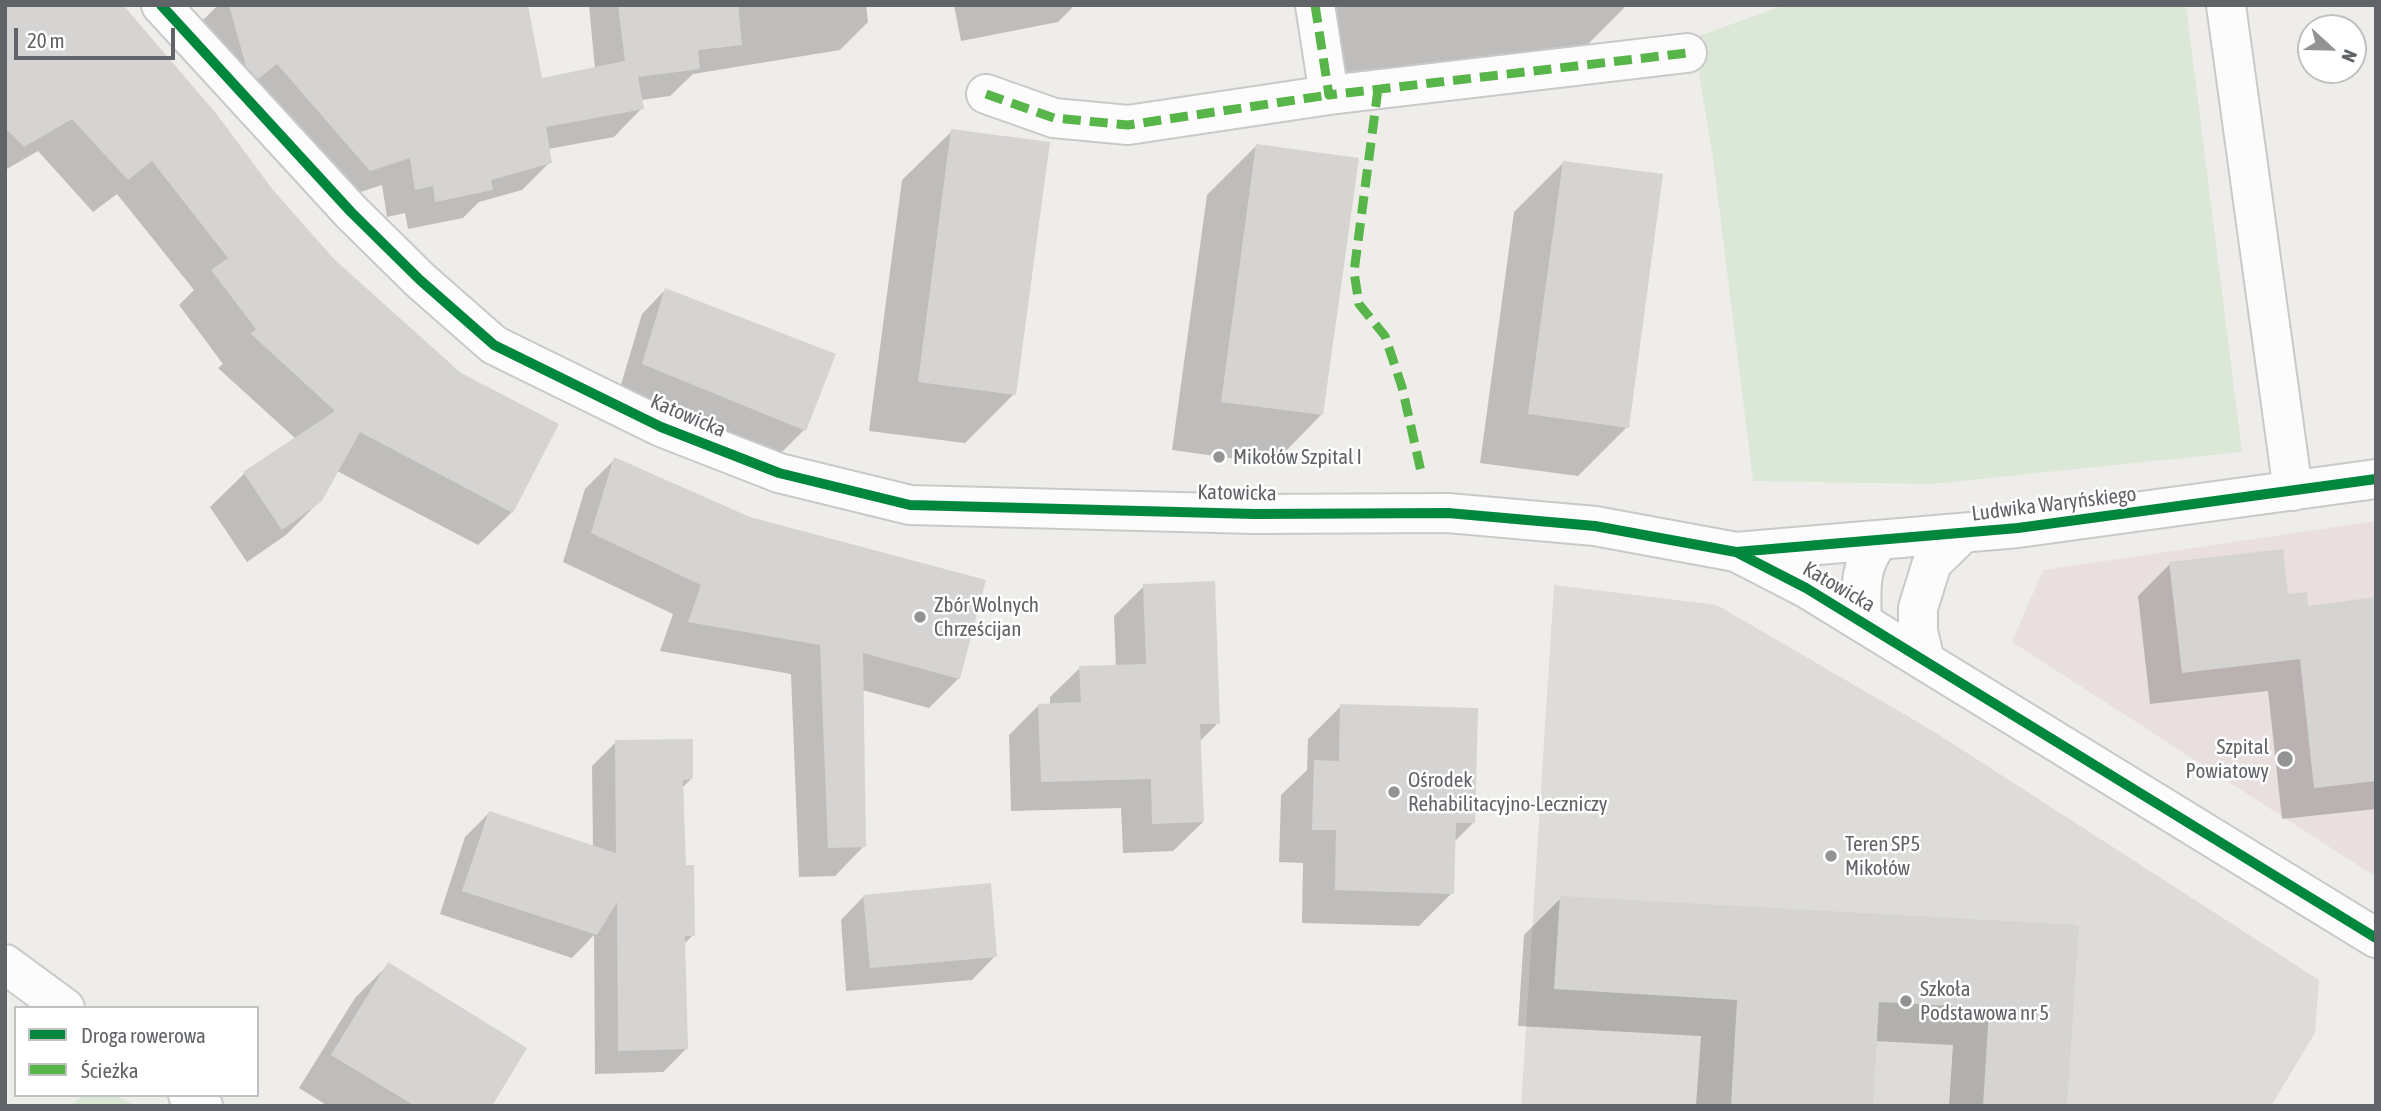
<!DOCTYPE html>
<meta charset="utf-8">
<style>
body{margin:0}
#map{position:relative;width:2381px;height:1111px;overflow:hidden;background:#efedea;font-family:"Asap Condensed",sans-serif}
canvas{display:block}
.frame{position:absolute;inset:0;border:7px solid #606367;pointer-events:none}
.legend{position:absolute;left:14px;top:1006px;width:245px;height:91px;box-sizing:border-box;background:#fff;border:2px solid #bfc1c2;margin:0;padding:9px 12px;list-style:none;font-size:21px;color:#606367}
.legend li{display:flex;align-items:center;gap:14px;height:35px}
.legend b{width:35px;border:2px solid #bfc1c2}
.north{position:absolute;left:2297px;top:14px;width:70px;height:70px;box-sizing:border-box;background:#fff;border:2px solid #bfc1c2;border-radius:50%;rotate:112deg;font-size:19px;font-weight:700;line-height:28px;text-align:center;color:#606367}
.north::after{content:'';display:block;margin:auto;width:24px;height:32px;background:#929395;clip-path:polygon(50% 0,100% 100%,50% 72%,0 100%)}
.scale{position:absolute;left:14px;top:28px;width:161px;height:32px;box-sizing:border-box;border:4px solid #606367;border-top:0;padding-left:9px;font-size:21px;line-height:24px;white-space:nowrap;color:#606367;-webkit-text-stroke:5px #fff;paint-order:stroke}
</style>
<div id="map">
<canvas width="2381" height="1111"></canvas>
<div class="frame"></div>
<ul class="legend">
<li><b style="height:9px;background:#00873e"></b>Droga rowerowa</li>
<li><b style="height:9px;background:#58b549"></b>Ścieżka</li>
</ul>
<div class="north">N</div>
<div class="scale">20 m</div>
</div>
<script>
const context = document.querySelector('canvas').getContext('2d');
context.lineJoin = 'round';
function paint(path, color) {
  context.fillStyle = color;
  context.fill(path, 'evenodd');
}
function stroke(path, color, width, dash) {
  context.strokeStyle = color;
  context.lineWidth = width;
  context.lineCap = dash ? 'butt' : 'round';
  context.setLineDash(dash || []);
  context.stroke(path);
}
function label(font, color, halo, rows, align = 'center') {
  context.font = font + ' "Asap Condensed",sans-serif';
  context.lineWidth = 5;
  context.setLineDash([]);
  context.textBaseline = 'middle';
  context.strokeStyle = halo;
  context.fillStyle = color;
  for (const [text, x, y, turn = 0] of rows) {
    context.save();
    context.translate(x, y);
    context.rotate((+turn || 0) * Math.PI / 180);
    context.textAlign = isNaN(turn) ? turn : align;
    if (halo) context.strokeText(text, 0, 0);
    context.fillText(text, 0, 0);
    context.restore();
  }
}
const education = new Path2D(`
 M 1554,585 L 1717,605 L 1933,731 L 2319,980 L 2315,1033 L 2271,1106 L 1521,1106 Z`);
const medical = new Path2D(`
 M 2376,521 L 2376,877 L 2012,642 L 2043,570 Z`);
const green = new Path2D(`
 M 1785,5 L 2186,5 L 2242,452 L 1931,484 L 1753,481 L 1713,158 L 1693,38 Z
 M 85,1095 L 113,1095 L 137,1106 L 69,1106 Z`);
const shadow = new Path2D(`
 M 5,5 L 512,512 L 478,545 L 337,471 L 321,500 L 286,535 L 247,562 L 210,507 L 244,474 L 296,439 L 218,368 L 223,364 L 179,305 L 194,290 L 117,194 L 93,212 L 38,151 L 5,170 Z
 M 218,5 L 381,5 L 541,80 L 595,69 L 589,5 L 866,5 L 868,22 L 840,50 L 693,74 L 670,96 L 641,100 L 642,108 L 614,137 L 548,149 L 550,162 L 522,190 L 479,202 L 463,218 L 408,229 L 405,213 L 387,217 L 382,185 L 342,198 L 199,24 Z
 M 954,5 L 1075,5 L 1058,22 L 961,41 Z
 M 1316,5 L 1627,5 L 1585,47 L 1327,85 Z
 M 952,131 L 1014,394 L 965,443 L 869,431 L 902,180 Z
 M 1256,146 L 1322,414 L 1273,464 L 1172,450 L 1207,195 Z
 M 1563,163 L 1627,427 L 1578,476 L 1480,463 L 1514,212 Z
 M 665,290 L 804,430 L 781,453 L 620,388 L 642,314 Z
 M 614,460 L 959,678 L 929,708 L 862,690 L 864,846 L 835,876 L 799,877 L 791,674 L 660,651 L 673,614 L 563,562 L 585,489 Z
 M 2170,564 L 2287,595 L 2307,608 L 2376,599 L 2376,809 L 2282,819 L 2268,691 L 2150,704 L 2138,596 Z
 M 1144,586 L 1218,723 L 1199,742 L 1203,822 L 1173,851 L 1123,853 L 1121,808 L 1011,811 L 1009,735 L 1039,705 L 1050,705 L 1050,697 L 1080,668 L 1116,667 L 1114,616 Z
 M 1341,706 L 1473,823 L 1453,843 L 1452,893 L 1419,926 L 1302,923 L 1303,863 L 1279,862 L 1281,795 L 1307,770 L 1308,739 Z
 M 616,742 L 691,779 L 682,788 L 684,866 L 693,935 L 683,945 L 686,1049 L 663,1072 L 595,1074 L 594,935 L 572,958 L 440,914 L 465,837 L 489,813 L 593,847 L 592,766 Z
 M 864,896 L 995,956 L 972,980 L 846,991 L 841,920 Z
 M 1561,898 L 2077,927 L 2066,1106 L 1949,1106 L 1953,1045 L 1875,1041 L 1872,1106 L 1696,1106 L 1701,1036 L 1518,1026 L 1524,935 Z
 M 388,965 L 490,1106 L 328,1106 L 299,1088 L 355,998 Z`);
const building = new Path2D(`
 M 5,5 L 123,5 L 215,112 L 273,190 L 335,260 L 461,373 L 559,424 L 513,513 L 360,432 L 322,501 L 282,530 L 243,472 L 335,411 L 251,334 L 256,329 L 211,270 L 228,258 L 152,161 L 128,180 L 72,119 L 24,147 L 5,128 Z
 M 229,5 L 528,5 L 542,78 L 625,61 L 618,5 L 738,5 L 742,45 L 698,50 L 700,69 L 638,77 L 644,109 L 546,127 L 552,163 L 491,180 L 493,190 L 435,202 L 433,186 L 415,190 L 410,158 L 370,171 L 277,64 L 258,79 L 246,66 Z
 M 951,129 L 1050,142 L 1016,395 L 918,382 Z
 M 1256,144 L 1359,158 L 1323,415 L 1221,402 Z
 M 1563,161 L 1663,174 L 1629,428 L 1528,414 Z
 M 665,288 L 836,354 L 806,431 L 642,364 Z
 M 614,457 L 750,517 L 986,580 L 960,679 L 863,653 L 866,847 L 828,848 L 820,645 L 688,622 L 701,585 L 591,533 Z
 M 2283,549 L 2288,594 L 2307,592 L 2308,606 L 2376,597 L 2376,781 L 2314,788 L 2300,659 L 2182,673 L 2169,562 Z
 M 1215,581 L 1220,724 L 1200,724 L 1204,822 L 1152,824 L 1151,779 L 1041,782 L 1038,704 L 1081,702 L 1079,666 L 1146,664 L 1143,584 Z
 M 1340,704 L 1478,708 L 1475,823 L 1456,823 L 1454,894 L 1335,890 L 1336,830 L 1312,830 L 1314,760 L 1339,761 Z
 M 693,739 L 693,779 L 683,780 L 686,865 L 694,865 L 695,936 L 685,936 L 688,1049 L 618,1051 L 617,902 L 597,935 L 462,891 L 489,811 L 616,853 L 615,740 Z
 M 991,883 L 997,957 L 870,968 L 863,895 Z
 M 1560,896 L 2079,925 L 2067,1106 L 1983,1106 L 1989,1008 L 1879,1002 L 1873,1106 L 1731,1106 L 1737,1000 L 1554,989 Z
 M 388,962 L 527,1048 L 492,1106 L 415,1106 L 331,1055 Z`);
const street = new Path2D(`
 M 161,5 L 351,212 L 420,280 L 494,345 L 661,427 L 779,473 L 910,505 L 1255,514 L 1448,513 L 1595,526 L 1736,552 L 1806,588 L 2376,938
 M 1315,5 L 1329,95 L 1687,53
 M 2226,5 L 2293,491
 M 986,94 L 1054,118 L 1128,125 L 1329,95
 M 1736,552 L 2018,528 L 2376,479
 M 1862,622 C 1861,591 1858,565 1880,540
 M 1925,661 L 1918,631 L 1918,608 L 1932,563 L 1961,535`);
const secondary = new Path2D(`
 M 5,964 L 65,1008
 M 188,1095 L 203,1106`);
const quiet = new Path2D(`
 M 1315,5 L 1329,95 L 1687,53
 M 1378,89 L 1354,272 L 1359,304 L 1385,336 L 1402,387 L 1422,476
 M 986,94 L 1054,118 L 1128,125 L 1329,95`);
const cycleway = new Path2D(`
 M 161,5 L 351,212 L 420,280 L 494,345 L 661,427 L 779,473 L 910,505 L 1255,514 L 1448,513 L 1595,526 L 1736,552 L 1806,588 L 2376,938
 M 1736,552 L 2018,528 L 2376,479`);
const markers = [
 [1219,457,7,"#929395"],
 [920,617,7,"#929395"],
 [2285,759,9,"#929395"],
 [1394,792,7,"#929395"],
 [1831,856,7,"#929395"],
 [1906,1001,7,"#929395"]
];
const streetNames = [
 ["Katowicka",688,416,23],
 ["Katowicka",1237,493,1],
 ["Ludwika Waryńskiego",2054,504,-7],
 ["Katowicka",1839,587,30]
];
const poiNames = [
 ["Mikołów Szpital I",1233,457],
 ["Zbór Wolnych",934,605],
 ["Chrześcijan",934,629],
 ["Szpital",2269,747,"right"],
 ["Powiatowy",2269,771,"right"],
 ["Ośrodek",1408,780],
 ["Rehabilitacyjno-Leczniczy",1408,804],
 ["Teren SP5",1845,844],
 ["Mikołów",1845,868],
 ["Szkoła",1920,989],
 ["Podstawowa nr 5",1920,1013]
];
paint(education, '#dedcd9');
paint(medical, '#e9dfdf');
paint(green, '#dbe8d7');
paint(shadow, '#0003');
paint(building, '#d5d4d3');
stroke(street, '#c9c9c9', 42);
stroke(secondary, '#cccbcb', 42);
stroke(street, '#fdfcfc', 38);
stroke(secondary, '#fdfcfc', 38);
stroke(quiet, '#58b549', 9, [18, 9]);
stroke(cycleway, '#00873e', 10);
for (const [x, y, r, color] of markers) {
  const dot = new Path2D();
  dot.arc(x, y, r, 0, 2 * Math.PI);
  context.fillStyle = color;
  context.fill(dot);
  stroke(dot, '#fff', 2.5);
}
label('21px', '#606367', '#fff', streetNames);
label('21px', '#606367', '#fff', poiNames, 'left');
</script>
